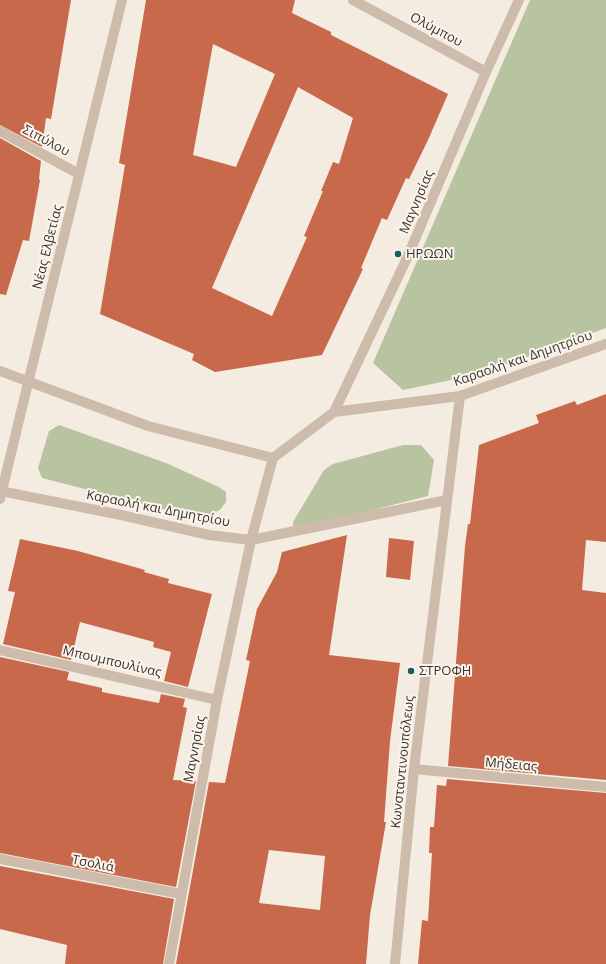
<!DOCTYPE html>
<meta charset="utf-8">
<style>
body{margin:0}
canvas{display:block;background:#f4ebe1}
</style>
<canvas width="606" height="964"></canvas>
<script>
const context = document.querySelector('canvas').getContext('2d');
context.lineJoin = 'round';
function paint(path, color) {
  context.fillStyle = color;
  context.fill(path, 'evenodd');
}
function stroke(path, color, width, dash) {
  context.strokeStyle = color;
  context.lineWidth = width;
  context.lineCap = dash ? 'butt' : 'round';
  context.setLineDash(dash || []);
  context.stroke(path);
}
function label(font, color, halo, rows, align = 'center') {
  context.font = font + ' "Open Sans",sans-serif';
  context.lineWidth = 4;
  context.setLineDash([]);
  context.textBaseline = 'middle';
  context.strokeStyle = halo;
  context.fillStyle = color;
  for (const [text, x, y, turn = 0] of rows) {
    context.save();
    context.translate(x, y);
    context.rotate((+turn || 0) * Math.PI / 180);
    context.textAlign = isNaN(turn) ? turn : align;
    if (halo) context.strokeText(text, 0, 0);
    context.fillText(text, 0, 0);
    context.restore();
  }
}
const green = new Path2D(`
 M 530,0 L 606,0 L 606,328 L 480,374 L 403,390 L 373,363 Z
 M 59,425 L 166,463 L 219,487 L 226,492 L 226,502 L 220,510 L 207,516 L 170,511 L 42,478 L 38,468 L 49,431 Z
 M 403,445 L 421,445 L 434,460 L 428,496 L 293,530 L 293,522 L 324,470 L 333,464 Z`);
const building = new Path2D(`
 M 0,0 L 71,0 L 51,119 L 46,118 L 42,147 L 0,125 Z
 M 146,0 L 295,0 L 292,13 L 331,32 L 331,35 L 448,94 L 428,140 L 409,179 L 406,178 L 387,220 L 382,218 L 361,268 L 363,269 L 322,355 L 215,372 L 192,360 L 194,354 L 100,314 L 125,165 L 119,163 ZM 213,44 L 275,74 L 236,167 L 193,155 ZM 298,87 L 353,118 L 339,164 L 333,162 L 321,191 L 323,191 L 304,236 L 307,237 L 272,316 L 212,288 Z
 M 0,138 L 41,161 L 39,179 L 40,180 L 29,241 L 23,240 L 6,295 L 0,294 Z
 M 606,394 L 606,542 L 586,540 L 582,590 L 606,593 L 606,780 L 448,766 L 465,546 L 468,524 L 470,524 L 479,445 L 539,423 L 536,415 L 575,401 L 577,405 Z
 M 347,535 L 329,655 L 400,663 L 390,741 L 384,822 L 386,822 L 370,915 L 366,964 L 176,964 L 209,782 L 225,783 L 250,661 L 246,660 L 257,609 L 277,572 L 282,552 ZM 269,850 L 325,856 L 320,910 L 259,903 Z
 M 389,538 L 414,541 L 410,580 L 386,577 Z
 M 20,539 L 78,551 L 145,570 L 144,572 L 169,579 L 168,583 L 212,594 L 188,687 L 164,681 L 171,652 L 153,647 L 154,642 L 80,622 L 71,660 L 3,644 L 15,592 L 8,591 Z
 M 0,657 L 69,672 L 67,680 L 102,688 L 102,692 L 159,703 L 161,694 L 185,699 L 183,707 L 187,708 L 173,780 L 196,781 L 176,887 L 0,853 Z
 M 447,779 L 606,793 L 606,964 L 418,964 L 422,920 L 428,921 L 432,853 L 429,853 L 430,827 L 434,827 L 437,785 L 446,786 Z
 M 0,866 L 174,899 L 163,964 L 65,964 L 67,945 L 0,929 Z`);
const pedestrian = new Path2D(`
 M 251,540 L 447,500
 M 0,650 L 217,700
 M 0,859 L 181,894`);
const minor = new Path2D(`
 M 353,0 L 486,72
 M 0,131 L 79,174
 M 28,383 L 122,0
 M 334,412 L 407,258 L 486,72 L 519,0
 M 273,458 L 334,412 L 460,396 L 606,344
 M 414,769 L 606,787
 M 169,964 L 217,700 L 251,540
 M 395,964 L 414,769 L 460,396`);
const tertiary = new Path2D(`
 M 0,371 L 148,426 L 273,458 L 251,540 L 209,535 L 121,515 L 0,491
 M 0,499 L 28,383`);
const markers = [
 [398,254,4,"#1f5a5e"],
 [411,671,4,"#1f5a5e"]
];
const streetNames = [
 ["Ολύμπου",436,30,28],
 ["Σιπύλου",46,141,28],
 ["Μαγνησίας",417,202,-67],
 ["Νέας Ελβετίας",48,247,-76],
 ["Καραολή και Δημητρίου",523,359,-19],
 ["Καραολή και Δημητρίου",158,509,11],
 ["Μπουμπουλίνας",112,662,13],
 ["Μαγνησίας",195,749,-79],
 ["Κωνσταντινουπόλεως",403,762,-84],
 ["Μήδειας",511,765,5],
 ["Τσολιά",93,864,11]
];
const poiNames = [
 ["ΗΡΩΩΝ",406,254],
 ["ΣΤΡΟΦΗ",419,671]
];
paint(green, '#b8c4a0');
paint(building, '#c8694b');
stroke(pedestrian, '#cdbbac', 10);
stroke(minor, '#cdbbac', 10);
stroke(tertiary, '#cdbbac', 10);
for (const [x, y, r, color] of markers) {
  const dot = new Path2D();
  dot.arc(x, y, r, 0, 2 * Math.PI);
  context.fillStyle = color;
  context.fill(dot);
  stroke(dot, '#fbf5ee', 1.5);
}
label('13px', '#3b302b', '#fbf5ee', streetNames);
label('13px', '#3b302b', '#fbf5ee', poiNames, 'left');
</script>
